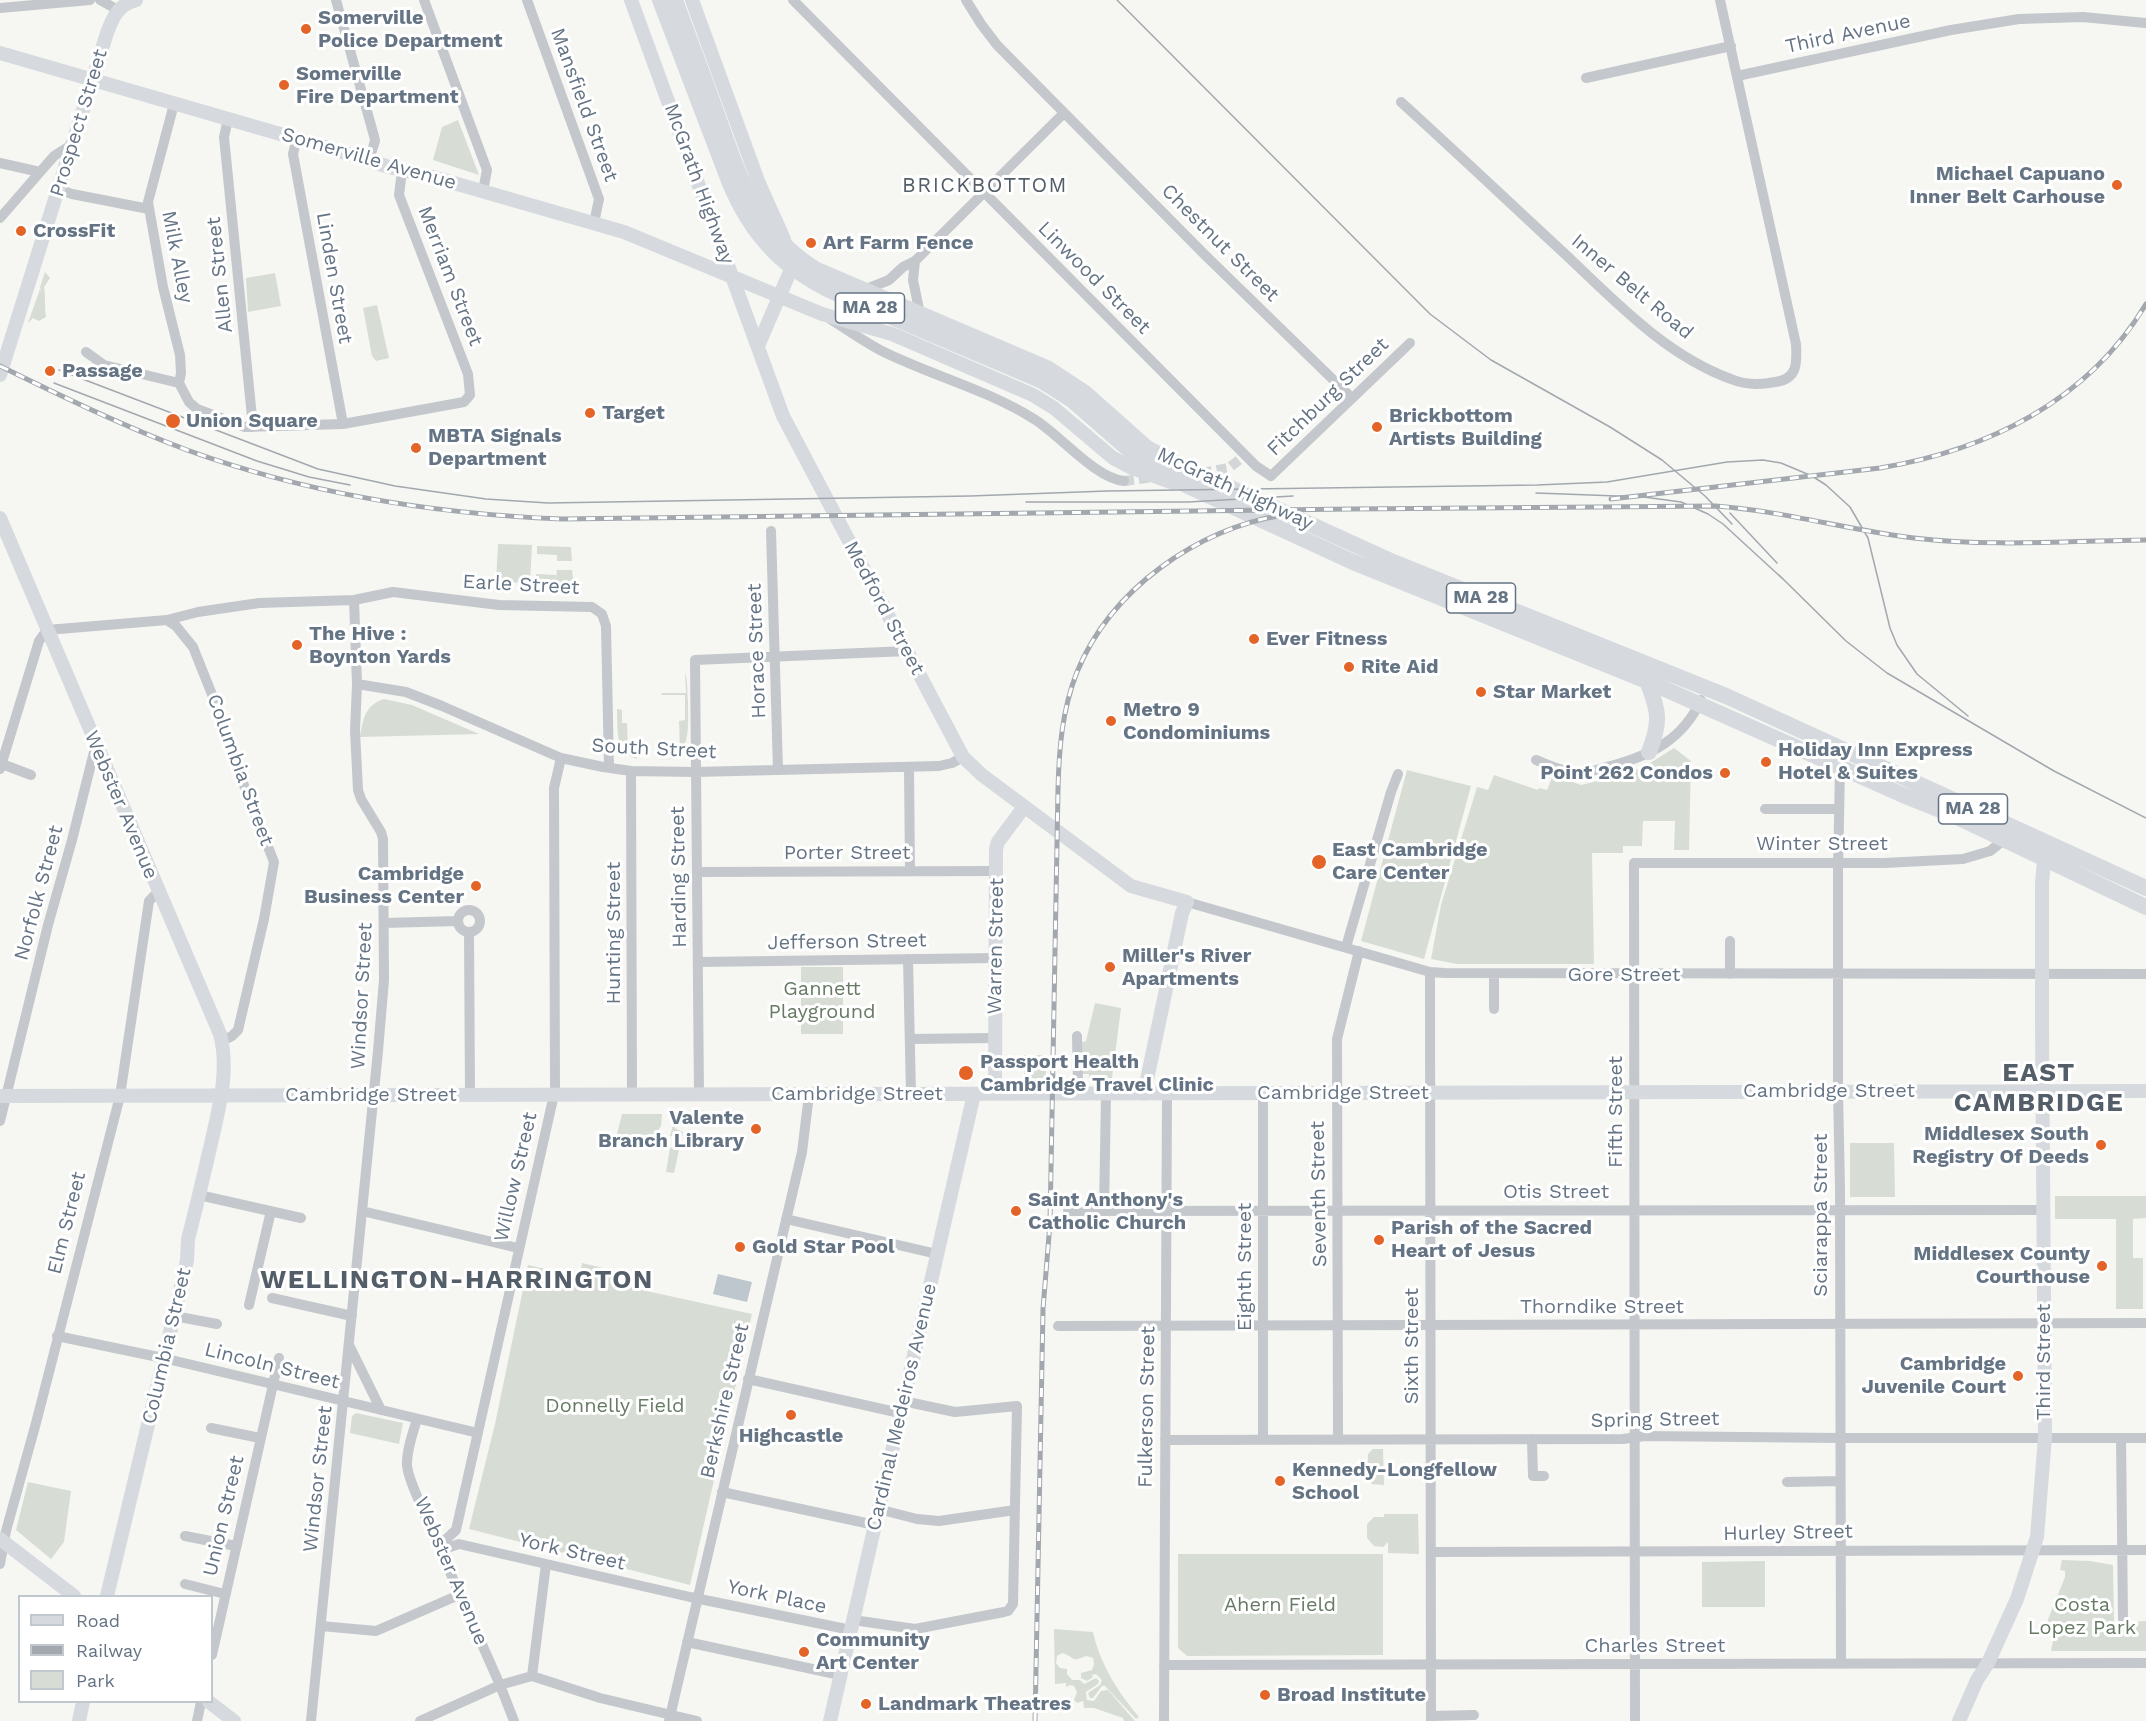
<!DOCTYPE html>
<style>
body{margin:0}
#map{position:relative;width:2146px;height:1721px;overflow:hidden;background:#f6f7f3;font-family:"Work Sans",sans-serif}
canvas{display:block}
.legend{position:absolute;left:18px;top:1595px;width:195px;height:108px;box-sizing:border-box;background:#fff;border:2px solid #c1c7ce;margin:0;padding:8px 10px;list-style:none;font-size:18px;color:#657484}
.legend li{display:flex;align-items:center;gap:12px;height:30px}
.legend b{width:30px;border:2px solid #c1c7ce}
</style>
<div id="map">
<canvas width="2146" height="1721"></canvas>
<ul class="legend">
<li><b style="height:8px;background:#d6dade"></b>Road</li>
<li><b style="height:8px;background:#a2a8ae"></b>Railway</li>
<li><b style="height:16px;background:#d7ddd4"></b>Park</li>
</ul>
</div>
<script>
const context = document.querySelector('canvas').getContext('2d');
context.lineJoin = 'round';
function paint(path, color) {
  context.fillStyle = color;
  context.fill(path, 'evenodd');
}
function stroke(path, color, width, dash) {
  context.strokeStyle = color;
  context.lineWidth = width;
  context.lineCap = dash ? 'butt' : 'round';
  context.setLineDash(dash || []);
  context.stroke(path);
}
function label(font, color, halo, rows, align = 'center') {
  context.font = font + ' "Work Sans",sans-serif';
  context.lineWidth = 6;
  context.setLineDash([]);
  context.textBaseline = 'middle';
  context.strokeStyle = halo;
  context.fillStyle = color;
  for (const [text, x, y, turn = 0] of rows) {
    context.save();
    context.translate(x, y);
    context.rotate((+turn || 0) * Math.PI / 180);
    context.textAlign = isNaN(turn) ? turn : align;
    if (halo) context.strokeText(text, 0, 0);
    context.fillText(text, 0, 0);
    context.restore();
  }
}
const green = new Path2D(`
 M 458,120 L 479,175 L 433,160 L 442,127 Z
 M 45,272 L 50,278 L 44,287 C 46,297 44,305 46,317 L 39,321 L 33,318 L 28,323 L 40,289 L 42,294 L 40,287 Z
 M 275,273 L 281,306 L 248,312 L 246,278 Z
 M 377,305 L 389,358 L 376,361 L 372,356 L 363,308 Z
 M 498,544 L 532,545 L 530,583 L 496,582 Z
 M 537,546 L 571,547 L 572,561 L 557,561 L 557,555 L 537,554 Z
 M 557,570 L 572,570 L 574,585 L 536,583 L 536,574 L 556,575 L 556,578 Z
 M 685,673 C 688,680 687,692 688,701 C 688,725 693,761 659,760 L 672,759 L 672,751 L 680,750 L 679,721 L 685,720 L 685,695 L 661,695 L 662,693 L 686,693 Z
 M 384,699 L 412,705 L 479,734 L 360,737 C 363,719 365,705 384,699 Z
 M 617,709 L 622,710 L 622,723 L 627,723 L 628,752 L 636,752 L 637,759 L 648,760 C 614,759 618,736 617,709 Z
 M 1674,748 L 1691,761 L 1689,850 L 1674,850 L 1675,821 L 1643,821 L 1642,846 L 1623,846 L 1623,853 L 1592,853 L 1594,964 L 1457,964 L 1431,959 L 1441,905 L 1477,787 L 1488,790 L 1494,775 L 1538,790 L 1539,788 L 1547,790 L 1553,775 L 1581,785 L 1617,776 L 1644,767 Z
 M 1407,770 L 1471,786 L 1424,959 L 1361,941 Z
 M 801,967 L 843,967 L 843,1034 L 801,1034 Z
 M 1095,1003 L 1121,1008 L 1112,1078 L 1089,1078 L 1089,1074 L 1080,1074 L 1080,1043 L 1086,1041 Z
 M 1024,1055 L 1046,1055 L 1046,1079 L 1024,1079 Z
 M 622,1114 L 662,1114 L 661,1126 L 655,1135 L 639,1135 L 643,1139 L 617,1134 Z
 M 673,1125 L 676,1129 L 683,1132 L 674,1173 L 666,1172 L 670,1148 L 679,1146 L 677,1145 L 676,1136 L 670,1136 Z
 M 1850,1143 L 1894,1143 L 1895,1197 L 1850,1197 Z
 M 2146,1196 L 2146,1218 L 2133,1219 L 2133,1258 L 2143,1258 L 2143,1309 L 2116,1309 L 2116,1219 L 2055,1219 L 2055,1196 Z
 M 582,1263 L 616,1271 L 610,1283 L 752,1314 L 690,1585 L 469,1529 L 495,1424 L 528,1265 L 586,1278 L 580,1275 Z
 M 356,1413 L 403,1423 L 399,1444 L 350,1433 L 352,1416 Z
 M 1373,1449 L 1383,1449 L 1384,1485 L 1372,1484 L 1367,1478 L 1368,1454 Z
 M 28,1482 L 71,1491 L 64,1542 L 51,1559 L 16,1530 Z
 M 1384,1514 L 1418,1514 L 1419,1554 L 1388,1553 L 1388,1542 L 1383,1547 L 1374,1546 L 1367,1538 L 1367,1524 L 1374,1517 L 1384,1517 Z
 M 1178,1554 L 1383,1554 L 1383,1655 L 1187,1656 L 1178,1648 Z
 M 2062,1560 L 2090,1561 L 2113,1565 L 2114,1623 L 2146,1621 L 2146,1651 L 2051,1651 L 2055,1631 L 2045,1627 L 2065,1577 L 2065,1571 L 2060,1570 Z
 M 1765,1561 L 1765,1607 L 1702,1607 L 1702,1562 Z
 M 1054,1629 L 1093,1632 C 1100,1664 1118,1692 1139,1717 L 1136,1719 L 1105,1686 L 1102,1686 L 1093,1698 L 1090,1698 L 1088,1693 L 1100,1685 L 1102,1680 L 1096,1674 L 1092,1675 L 1093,1677 L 1087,1681 L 1081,1678 L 1081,1673 L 1092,1670 L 1094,1664 L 1093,1658 L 1086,1656 C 1070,1663 1076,1657 1062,1653 L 1057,1656 L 1056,1663 L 1060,1668 L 1067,1669 L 1067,1674 L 1072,1680 L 1080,1680 L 1084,1684 L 1096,1678 L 1099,1681 L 1098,1684 L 1086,1692 L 1087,1700 L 1094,1701 L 1101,1691 L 1108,1690 L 1135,1721 L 1124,1721 L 1123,1718 L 1094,1708 L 1084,1708 L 1083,1701 L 1077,1703 L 1074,1700 L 1077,1692 L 1074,1686 L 1070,1685 L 1066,1687 L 1066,1683 L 1055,1684 Z`);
const water = new Path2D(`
 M 718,1274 L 752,1282 L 747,1302 L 713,1294 Z`);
const minorTunnel = new Path2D(`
 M 1202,473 L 1229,468 L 1245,455
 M 1124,481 L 1156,477`);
const minor = new Path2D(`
 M 100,0 L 118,10
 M 336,0 L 374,136 L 375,141 L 369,160
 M 424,0 L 487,170 L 483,191
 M 527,0 L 599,199 L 594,223
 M 793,0 L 1256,466 L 1271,476 L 1410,343
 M 966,0 L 981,24 L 997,45 L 1205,255 L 1352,398
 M 0,8 L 90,0
 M 1737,76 L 1951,30 L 2019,19 L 2083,17 L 2145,23
 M 1586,78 L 1731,46
 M 1401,102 C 1456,152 1510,203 1565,254 C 1615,301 1665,355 1731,379 C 1745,385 1760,385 1775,382 C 1798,379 1797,363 1796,344 L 1720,0
 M 174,104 L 148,202 L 163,287 L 180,355 L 181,373 L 179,383
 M 228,119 L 224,137 L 253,427
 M 297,138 L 293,154 L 343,424
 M 0,163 L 40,172
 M 58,189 L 72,194 L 149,209
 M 0,218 L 54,156 L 73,144
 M 915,261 L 913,280 L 920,314
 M 864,290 L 889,280 L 903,267 L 915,261 L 1064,113
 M 830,319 C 848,330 866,343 884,352 C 933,376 988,390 1034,419 C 1060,435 1095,478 1124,481
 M 86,352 L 104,365 L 179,383 L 189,402 L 197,409 L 245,427 L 343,424 L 464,402 L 470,395 L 468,374 L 399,195 L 402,171
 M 771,531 L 778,770
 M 167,620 L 198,612 L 259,603 L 354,600 L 393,592 L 499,605 L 592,607 L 602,614 L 606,626 L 609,768
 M 357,684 L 406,692 L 442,706 L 561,758 L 603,767 L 631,771 L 695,772 L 939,766 L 952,763 L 963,757
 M 1536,760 C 1549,765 1565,773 1580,773 C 1590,773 1601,768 1611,766 C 1652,755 1683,739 1701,700
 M 2,764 L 31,775
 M 909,767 L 910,871
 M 1840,767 L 1838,871 L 1838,1091 L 1840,1187 L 1841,1664
 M 0,769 L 39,641 L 47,630 L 167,620 L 176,626 L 193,647 L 225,727 L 233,757 L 274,862 L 264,919 L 238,1030 L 232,1036 L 222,1041
 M 631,771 L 632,1095
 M 1765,809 L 1838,809
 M 697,872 L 997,871
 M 1187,902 L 1430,972 L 1445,973 L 2146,974
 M458 921a11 11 0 1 1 22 0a11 11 0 1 1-22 0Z
 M 384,923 L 458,921
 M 469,932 L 470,1095
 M 1346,947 L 1391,792 L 1398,774
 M 908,959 L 911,1094
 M 698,962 L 996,958
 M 1430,972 L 1431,1721
 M 1730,974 L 1730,941
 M 1494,975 L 1494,1009
 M 1077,1036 L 1078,1081
 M 910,1039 L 996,1038
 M 1263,1093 L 1263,1440
 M 699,1095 L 695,660 L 908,651
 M 0,1121 L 48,925 L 72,840 L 96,744
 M 199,1195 L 301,1218
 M 362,1211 L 518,1248
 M 1068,1211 L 2044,1210
 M 1104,1211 L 1106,1094
 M 786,1219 L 937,1254
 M 272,1298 L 352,1316
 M 249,1305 L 271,1211
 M 174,1316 L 217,1324
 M 1058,1326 L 2146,1323
 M 57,1336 L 163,1358 L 478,1433
 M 349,1345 L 381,1410
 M 748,1379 L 900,1413
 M 417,1419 C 413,1433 406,1451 407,1466 C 409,1481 418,1497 423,1511 L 500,1685 L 514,1721
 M 211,1428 L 260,1438
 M 2121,1438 L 2123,1619
 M 1532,1439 L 1533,1476 L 1544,1476
 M 1165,1440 L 1623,1439 L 1645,1436 L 1840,1438 L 2146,1438
 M 1338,1440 L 1337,1039 L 1359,951
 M 1787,1482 L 1840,1481
 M 722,1492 L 875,1525
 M 878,1509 L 917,1519 L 939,1521 L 1015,1510
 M 185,1536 L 236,1546
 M 439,1546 L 456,1530 L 555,1090 L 554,788 L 561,758
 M 439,1546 L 450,1547 L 459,1544 L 690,1597 L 851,1630
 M 1431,1552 L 2146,1550
 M 0,1564 L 6,1531 L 36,1423 L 120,1096 L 149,901 L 159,891
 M 185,1584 L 225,1594
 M 853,1620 L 915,1629 L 1004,1612 L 1008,1611 L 1013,1604 L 1017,1406 L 955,1412 L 903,1401
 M 321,1626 L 376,1631 L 461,1594
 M 687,1642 L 840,1675
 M 212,1655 L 279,1358
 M 1164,1665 L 2146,1663
 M 532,1676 L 546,1564
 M 1431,1716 L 1474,1715
 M 197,1721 L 201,1702
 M 311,1721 L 378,1051 L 384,980 L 383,839 L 381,832 L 361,799 L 358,790 L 355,731 L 357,684 L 354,600
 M 420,1721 L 500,1685 L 532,1676 L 600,1698 L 697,1721
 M 669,1721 L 802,1152 L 809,1095
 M 1164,1721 L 1167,1093
 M 1635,1721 L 1634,863 L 1884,863 L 1963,859 L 1990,851 L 2005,839`);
const major = new Path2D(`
 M 631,0 L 783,416 L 963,757 L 982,775 L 1131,886 L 1187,902 L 1182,913 L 1144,1094
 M 692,0 L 758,181 L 784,239
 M 0,53 L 339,151 L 389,167 L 433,177 L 624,232 L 822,314 L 892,334 L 1033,395 L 1054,408 L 1113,458 L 1132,468 L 1173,483
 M 758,346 L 792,267 L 793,259
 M 0,375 L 107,33 C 113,17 118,5 136,0
 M 0,518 L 220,1034 C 230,1071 218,1112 210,1148 C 203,1178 196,1209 188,1239 L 187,1260 L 174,1316 L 107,1596
 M 995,1094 L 996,849 L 998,842 L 1024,807
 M 0,1096 L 2146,1091
 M 0,1539 L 74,1596
 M 209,1702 L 234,1721
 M 79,1721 L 83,1702
 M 830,1721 L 974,1094
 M 1959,1721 L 1977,1680 L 1988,1663 L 2017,1599 L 2037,1537 L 2045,1437 L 2042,1023 L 2042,883 L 2045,850`);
const highway = new Path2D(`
 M 660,0 L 729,181 C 752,238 786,271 842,296 L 1042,381 L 1072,400 L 1135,455 L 1188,486 L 1353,562 L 1647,681 L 1903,795 L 1953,815 L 2146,907
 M 675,0 C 688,36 702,72 715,109 C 739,174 752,229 815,269 L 1047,368 L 1085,393 L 1147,448 L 1178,464 L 1393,562 L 1726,696 L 2146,888
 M 1647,681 C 1659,711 1661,722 1649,752`);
const tram = new Path2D(`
 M 1117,0 L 1430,314 L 1491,360 L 1610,427 L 1662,460 L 1705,496 L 1732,524
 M 59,370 L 318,469 L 395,486 L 486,499 L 548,503 L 970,496 L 1107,491 L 1537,485 L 1607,482 L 1727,462 L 1763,460 L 1781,463 L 1812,476 L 1826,485 L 1850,507 L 1868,538 L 1890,628 L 1897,645 L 1917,674 L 1968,716
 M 54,383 L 257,461 L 309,477 L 350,485
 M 1536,493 L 1644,497 L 1681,502 L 1708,514 L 1723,524 L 1784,580
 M 1026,502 L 1188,502 L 1293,496
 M 1730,513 L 1777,563
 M 1779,575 L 1846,641 L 1887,673 L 2054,771 L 2146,818`);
const rail = new Path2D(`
 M 0,366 C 61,396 123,426 187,450 C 308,494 434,514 562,519 L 1352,509 L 1716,506 C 1783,511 1847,530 1914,538 C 1990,547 2069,541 2146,540
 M 1611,499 L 1880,468 C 1988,450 2088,401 2146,304
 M 1035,1721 L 1043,1309 L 1050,1223 L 1058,789 C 1059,749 1062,710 1077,672 C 1111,589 1197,529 1283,515`);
const markers = [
 [306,29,6,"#e36426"],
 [284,85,6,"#e36426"],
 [2117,185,6,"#e36426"],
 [21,231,6,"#e36426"],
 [811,243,6,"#e36426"],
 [50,371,6,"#e36426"],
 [590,413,6,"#e36426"],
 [173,421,8,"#e36426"],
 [1377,427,6,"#e36426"],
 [416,448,6,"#e36426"],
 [1254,639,6,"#e36426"],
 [297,645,6,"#e36426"],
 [1349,667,6,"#e36426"],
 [1481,692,6,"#e36426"],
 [1111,721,6,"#e36426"],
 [1766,762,6,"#e36426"],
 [1725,773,6,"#e36426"],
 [1319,862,8,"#e36426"],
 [476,886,6,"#e36426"],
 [1110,967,6,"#e36426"],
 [966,1073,8,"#e36426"],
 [756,1129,6,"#e36426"],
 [2101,1145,6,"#e36426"],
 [1016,1211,6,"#e36426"],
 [1379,1240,6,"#e36426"],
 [740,1247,6,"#e36426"],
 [2102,1266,6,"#e36426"],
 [2018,1376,6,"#e36426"],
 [791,1415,6,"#e36426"],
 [1280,1481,6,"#e36426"],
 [804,1652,6,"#e36426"],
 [1265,1695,6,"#e36426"],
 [866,1704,6,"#e36426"]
];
const shields = [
 [870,308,69],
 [1481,598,69],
 [1973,809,69]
];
const shieldNames = [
 ["MA 28",870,308],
 ["MA 28",1481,598],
 ["MA 28",1973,809]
];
const poiNames = [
 ["Somerville",318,18],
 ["Police Department",318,41],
 ["Somerville",296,74],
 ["Fire Department",296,97],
 ["Michael Capuano",2105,174,"right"],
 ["Inner Belt Carhouse",2105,197,"right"],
 ["CrossFit",33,231],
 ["Art Farm Fence",823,243],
 ["Passage",62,371],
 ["Target",602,413],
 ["Brickbottom",1389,416],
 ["Artists Building",1389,439],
 ["Union Square",186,421],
 ["MBTA Signals",428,436],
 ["Department",428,459],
 ["The Hive :",309,634],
 ["Boynton Yards",309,657],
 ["Ever Fitness",1266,639],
 ["Rite Aid",1361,667],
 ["Star Market",1493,692],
 ["Metro 9",1123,710],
 ["Condominiums",1123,733],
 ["Holiday Inn Express",1778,750],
 ["Hotel & Suites",1778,773],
 ["Point 262 Condos",1713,773,"right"],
 ["East Cambridge",1332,850],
 ["Care Center",1332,873],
 ["Cambridge",464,874,"right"],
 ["Business Center",464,897,"right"],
 ["Miller's River",1122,956],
 ["Apartments",1122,979],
 ["Passport Health",980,1062],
 ["Cambridge Travel Clinic",980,1085],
 ["Valente",744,1118,"right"],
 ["Branch Library",744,1141,"right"],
 ["Middlesex South",2089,1134,"right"],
 ["Registry Of Deeds",2089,1157,"right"],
 ["Saint Anthony's",1028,1200],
 ["Catholic Church",1028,1223],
 ["Parish of the Sacred",1391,1228],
 ["Heart of Jesus",1391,1251],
 ["Gold Star Pool",752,1247],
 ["Middlesex County",2090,1254,"right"],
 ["Courthouse",2090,1277,"right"],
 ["Cambridge",2006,1364,"right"],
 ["Juvenile Court",2006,1387,"right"],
 ["Highcastle",791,1436,"center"],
 ["Kennedy-Longfellow",1292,1470],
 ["School",1292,1493],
 ["Community",816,1640],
 ["Art Center",816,1663],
 ["Broad Institute",1277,1695],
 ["Landmark Theatres",878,1704]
];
const streetNames = [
 ["Third Avenue",1848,34,-12],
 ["Mansfield Street",584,105,70],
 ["Prospect Street",79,123,-73],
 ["Somerville Avenue",369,159,16],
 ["McGrath Highway",699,184,70],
 ["Chestnut Street",1220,243,45],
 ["Milk Alley",177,257,79],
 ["Allen Street",220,275,-96],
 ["Merriam Street",450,276,69],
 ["Linden Street",334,278,80],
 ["Linwood Street",1094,278,45],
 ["Inner Belt Road",1632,287,40],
 ["Fitchburg Street",1328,397,-44],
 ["McGrath Highway",1235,489,25],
 ["Earle Street",521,585,3],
 ["Medford Street",884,608,62],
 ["Horace Street",757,651,-92],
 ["South Street",654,749,3],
 ["Columbia Street",240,770,70],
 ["Webster Avenue",121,805,67],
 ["Winter Street",1822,844],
 ["Porter Street",847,853],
 ["Harding Street",679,877,-91],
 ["Norfolk Street",39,893,-75],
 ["Hunting Street",614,933,-90],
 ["Jefferson Street",847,942,-1],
 ["Warren Street",996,946,-89],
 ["Gore Street",1624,975],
 ["Windsor Street",362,996,-87],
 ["Cambridge Street",1829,1091],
 ["Cambridge Street",1343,1093],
 ["Cambridge Street",857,1094],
 ["Cambridge Street",371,1095],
 ["Fifth Street",1616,1112,-90],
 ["Willow Street",516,1177,-77],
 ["Otis Street",1556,1192],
 ["Seventh Street",1319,1194,-91],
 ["Sciarappa Street",1821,1215,-90],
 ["Elm Street",67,1223,-76],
 ["Eighth Street",1245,1267,-90],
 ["Thorndike Street",1602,1307],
 ["Columbia Street",167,1346,-77],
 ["Sixth Street",1412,1346,-90],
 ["Third Street",2044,1362,-90],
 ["Lincoln Street",272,1366,14],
 ["Berkshire Street",725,1401,-77],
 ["Cardinal Medeiros Avenue",902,1407,-77],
 ["Fulkerson Street",1147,1407,-89],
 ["Spring Street",1655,1420,-1],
 ["Windsor Street",318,1479,-84],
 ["Union Street",224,1516,-77],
 ["Hurley Street",1788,1533,-1],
 ["York Street",572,1552,13],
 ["Webster Avenue",451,1571,67],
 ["York Place",777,1597,12],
 ["Charles Street",1655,1646]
];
const parkNames = [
 ["Gannett",822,989],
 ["Playground",822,1012],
 ["Donnelly Field",615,1406],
 ["Ahern Field",1280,1605],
 ["Costa",2082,1605],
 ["Lopez Park",2082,1628]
];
const neighbourhoodNames = [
 ["BRICKBOTTOM",985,186]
];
const districtNames = [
 ["EAST",2039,1073],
 ["CAMBRIDGE",2039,1103],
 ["WELLINGTON-HARRINGTON",457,1280]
];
paint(green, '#d7ddd4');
paint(water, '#bdc7cd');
stroke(minorTunnel, '#d2d6d7', 10, [10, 5]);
stroke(minor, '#c4c7cb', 10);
stroke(major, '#d6dade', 14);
stroke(highway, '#d6dade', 16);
stroke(tram, '#a2a8ae', 1.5);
stroke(rail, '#a2a8ae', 5);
stroke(rail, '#fff', 3, [9]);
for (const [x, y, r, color] of markers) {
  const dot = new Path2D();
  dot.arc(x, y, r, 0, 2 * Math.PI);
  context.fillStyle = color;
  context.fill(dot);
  stroke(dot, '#fff', 2);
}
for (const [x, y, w] of shields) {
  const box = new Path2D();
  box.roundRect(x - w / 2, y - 15, w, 30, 4.5);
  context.fillStyle = '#fff';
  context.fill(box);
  stroke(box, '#657484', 1.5);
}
label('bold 18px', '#657484', null, shieldNames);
label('bold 20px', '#657484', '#fff', poiNames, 'left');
label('20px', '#657484', '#fff', streetNames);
label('20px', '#677b64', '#fff', parkNames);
context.letterSpacing = '1.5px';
label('21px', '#535e69', '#fff', neighbourhoodNames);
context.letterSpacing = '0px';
context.letterSpacing = '1.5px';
label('bold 26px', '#535e69', '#fff', districtNames);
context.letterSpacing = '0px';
</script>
